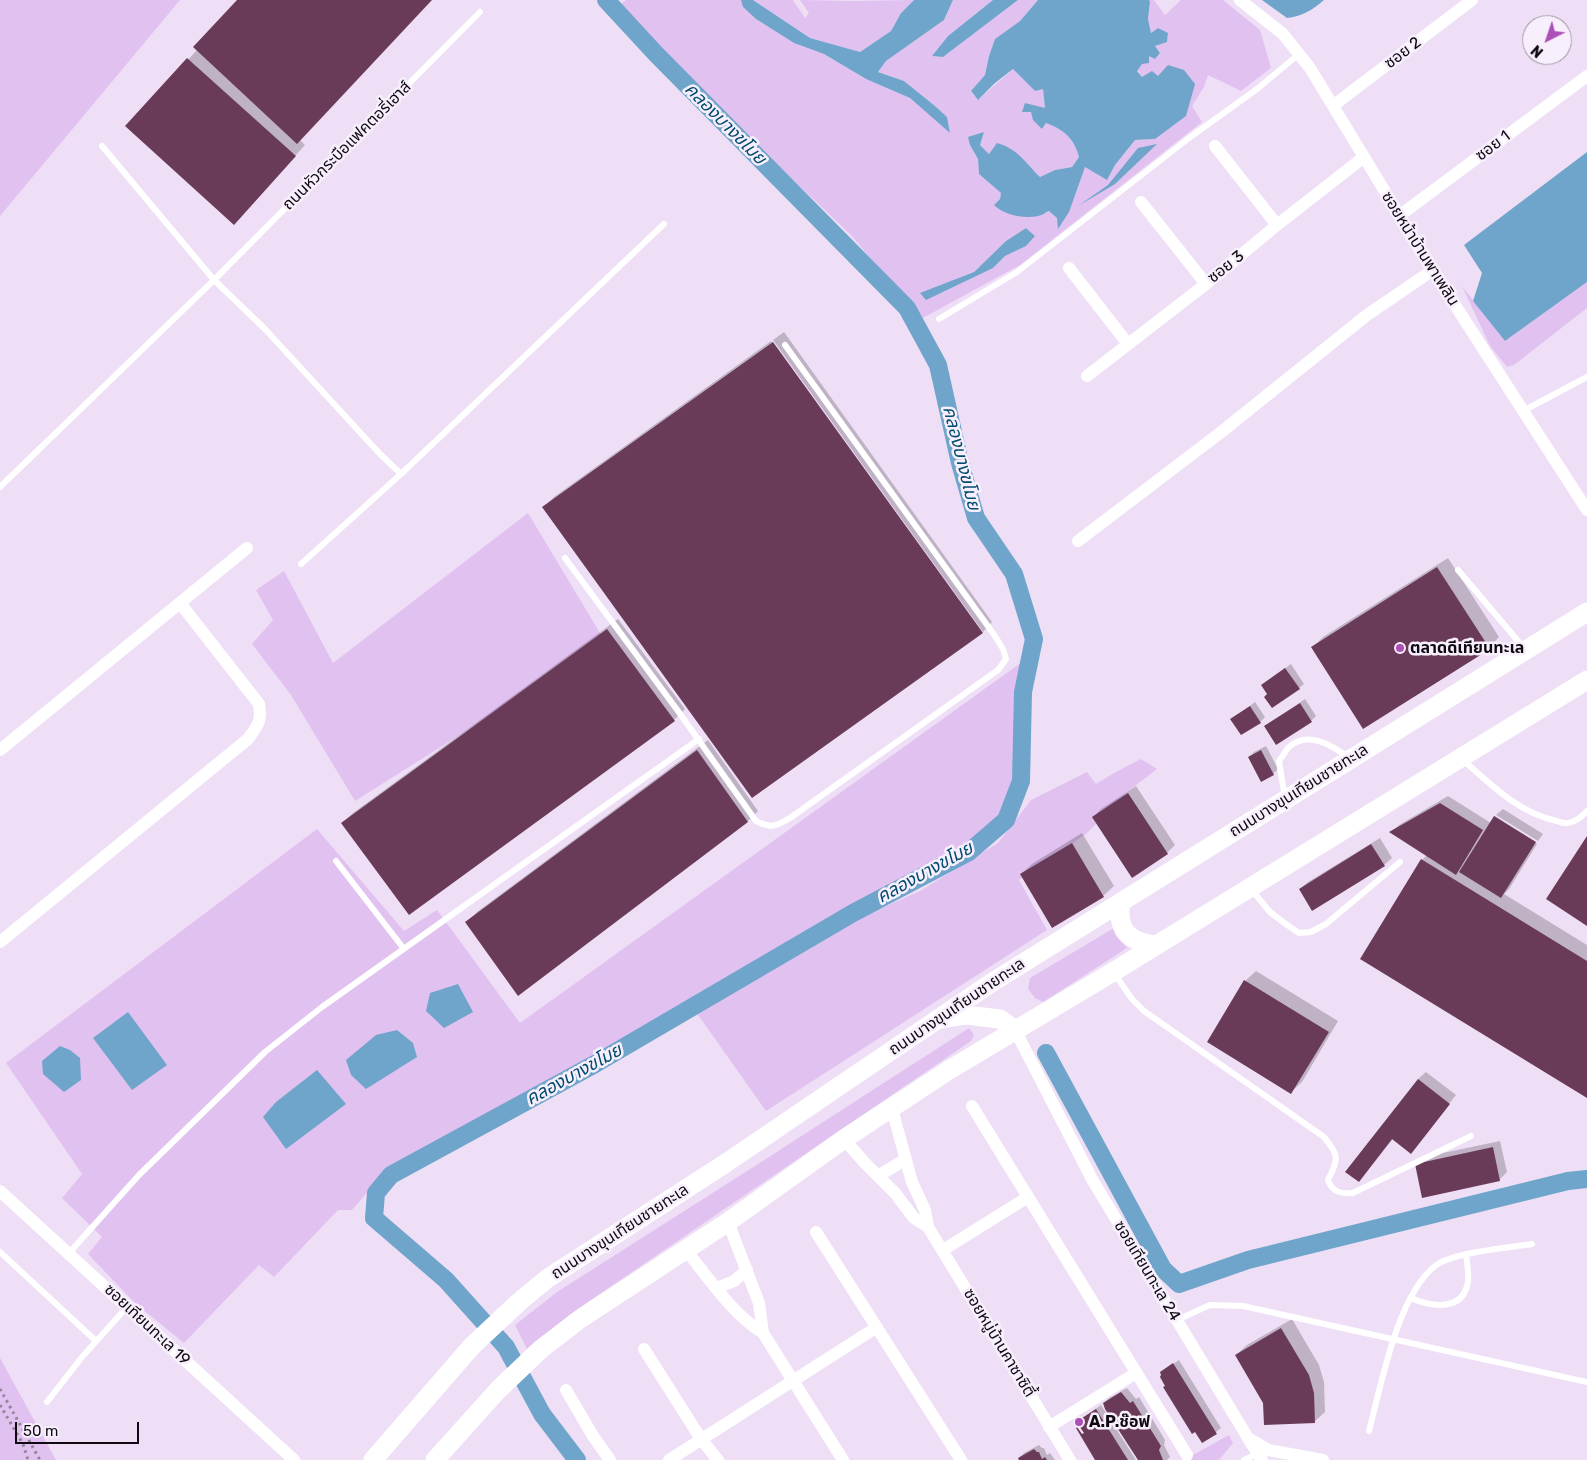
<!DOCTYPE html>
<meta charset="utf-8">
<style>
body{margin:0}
#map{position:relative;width:1587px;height:1460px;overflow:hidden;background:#eedff6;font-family:Rubik,sans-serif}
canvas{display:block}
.north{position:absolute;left:1522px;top:15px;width:50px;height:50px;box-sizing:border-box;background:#f8effd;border:1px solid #9b939f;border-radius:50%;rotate:221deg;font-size:14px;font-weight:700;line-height:20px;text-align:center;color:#0f0a11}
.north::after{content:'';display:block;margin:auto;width:18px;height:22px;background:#ad4fb8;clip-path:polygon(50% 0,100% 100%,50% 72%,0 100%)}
.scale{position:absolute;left:15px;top:1422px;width:124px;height:22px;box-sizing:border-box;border:2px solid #0f0a11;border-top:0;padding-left:6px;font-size:15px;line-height:18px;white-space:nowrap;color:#0f0a11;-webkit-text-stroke:4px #f8effd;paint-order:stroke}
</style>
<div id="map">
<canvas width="1587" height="1460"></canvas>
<div class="north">N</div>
<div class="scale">50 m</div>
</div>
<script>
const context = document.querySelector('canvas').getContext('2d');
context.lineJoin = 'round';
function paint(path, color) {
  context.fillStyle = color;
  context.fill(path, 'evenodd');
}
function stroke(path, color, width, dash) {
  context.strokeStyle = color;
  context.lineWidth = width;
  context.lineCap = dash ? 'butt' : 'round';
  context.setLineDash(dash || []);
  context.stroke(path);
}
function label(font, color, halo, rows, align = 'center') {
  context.font = font + ' Rubik,"Noto Sans Thai",sans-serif';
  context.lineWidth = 5;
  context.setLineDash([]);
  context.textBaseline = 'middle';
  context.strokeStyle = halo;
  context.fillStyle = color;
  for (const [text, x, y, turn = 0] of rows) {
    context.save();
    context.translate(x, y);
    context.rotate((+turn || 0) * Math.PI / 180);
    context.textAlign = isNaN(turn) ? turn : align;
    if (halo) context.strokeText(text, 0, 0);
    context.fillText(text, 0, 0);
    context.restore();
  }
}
const green = new Path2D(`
 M 0,0 L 180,0 L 0,216 Z
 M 626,0 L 741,0 L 743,7 L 756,19 L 794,43 L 824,54 L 866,79 L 910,98 L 950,132 L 947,117 L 935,106 L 904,81 L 878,72 L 886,61 L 944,20 L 953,0 L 993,0 L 948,36 L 932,56 L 943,57 L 1018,0 L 1038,0 L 1020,21 L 995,39 L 989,56 L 985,75 L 971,92 L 978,100 L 1013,69 L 1035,91 L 1043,88 L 1045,108 L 1031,112 L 1042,129 L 1046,123 C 1064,130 1074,138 1079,157 L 1072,167 L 1055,170 L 1040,177 L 1023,159 L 989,154 L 980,145 L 984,132 L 970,145 L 978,159 L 979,174 L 1001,193 L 1000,199 L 995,205 L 1038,216 L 1049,211 L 1058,218 L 1058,228 L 1085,166 L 1107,179 L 1115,165 L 1135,140 L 1155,139 L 1158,77 L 1142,77 L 1137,70 L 1148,55 L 1155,59 L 1160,53 L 1155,46 L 1167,42 L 1168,34 L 1158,28 L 1151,33 L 1148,19 L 1150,2 L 1149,0 L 1154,0 L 1165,15 L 1181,0 L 1223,0 L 1260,30 L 1271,68 L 1241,91 L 1208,75 L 1204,87 L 1192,106 L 1202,122 L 1020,265 L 921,319 L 851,235 L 712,103 L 618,6 ZM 1026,228 L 1035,236 L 1026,246 L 1005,256 L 993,268 L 921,293 L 974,272 L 1006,241 Z
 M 753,0 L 793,0 L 805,18 L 809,13 L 800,0 L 852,1 L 914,0 L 901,13 L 891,31 L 860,52 L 810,38 Z
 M 1587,282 L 1587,308 L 1514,365 L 1507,367 L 1490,346 L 1462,286 L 1505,341 Z
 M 528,513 L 606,643 L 355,801 L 291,695 L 252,644 L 273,620 L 256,590 L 284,571 L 333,663 Z
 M 1022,662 L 1017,693 L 1014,779 L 1002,816 L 970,844 L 874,894 L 774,949 L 617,1044 L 403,1163 L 376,1182 L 352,1210 L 338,1210 L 274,1277 L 259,1265 L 184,1343 L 135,1303 L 88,1254 L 102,1237 L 62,1198 L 82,1174 L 6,1063 L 317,829 L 404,931 L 437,910 L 520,1023 Z
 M 1141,759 L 1157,769 L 1127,792 L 1086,834 L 1019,880 L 1047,930 L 766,1111 L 696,1012 L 859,918 L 920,891 L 998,843 L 1031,800 L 1087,772 L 1096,784 L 1114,773 Z
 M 1114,928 L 1116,936 L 1127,948 L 1043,1002 L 1035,998 L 1028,989 L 1030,978 Z
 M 969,1028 L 974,1035 L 971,1041 L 588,1302 L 527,1349 L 515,1325 L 557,1292 L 758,1164 Z
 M 0,1358 L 56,1460 L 0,1460 Z
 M 1229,1435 L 1233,1443 L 1219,1460 L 1184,1460 Z`);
const water = new Path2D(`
 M 741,0 L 753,0 L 810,38 L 860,52 L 891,31 L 901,13 L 914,0 L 953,0 L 944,20 L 886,61 L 878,72 L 904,81 L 935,106 L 947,117 L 950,133 L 910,98 L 866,79 L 824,54 L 794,43 L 756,19 L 743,7 Z
 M 993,0 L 1018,0 L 943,57 L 932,56 L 948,36 Z
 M 1038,0 L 1149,0 L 1150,2 L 1148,19 L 1151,33 L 1158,28 L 1168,33 L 1167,42 L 1155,46 L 1160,53 L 1155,59 L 1149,56 L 1149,63 L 1142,64 L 1137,71 L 1142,77 L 1152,71 L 1158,76 L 1168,65 L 1184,70 L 1195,84 L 1186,116 L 1155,139 L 1135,140 L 1115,165 L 1107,180 L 1085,167 L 1069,212 L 1058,229 L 1057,218 L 1049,211 C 1046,212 1041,216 1038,216 C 1024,219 1004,215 994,205 L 1000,199 L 1001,193 L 979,174 L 978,159 L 970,145 L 968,137 L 984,132 L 980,145 L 989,154 L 997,143 C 1018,149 1025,162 1040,177 L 1055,170 L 1072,167 L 1079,157 C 1074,138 1064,130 1046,123 L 1042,129 L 1033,120 L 1031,112 L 1022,112 L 1025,103 L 1045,108 L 1043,89 L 1035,91 L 1013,69 L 995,83 L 978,100 L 971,91 L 985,75 L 989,56 L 995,39 L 1020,21 Z
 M 1262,0 L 1324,0 C 1314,9 1301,17 1287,18 Z
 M 1157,144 L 1115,184 L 1078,206 L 1108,185 L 1138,148 Z
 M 1587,152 L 1587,282 L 1505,341 L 1473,301 L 1482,273 L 1464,245 Z
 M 1026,228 L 1035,236 L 1026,246 L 1005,256 L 993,268 L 926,300 L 920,293 L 974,272 L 1006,241 Z
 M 458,984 L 473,1012 L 444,1028 L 426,1011 L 430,993 Z
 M 128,1012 L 167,1065 L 132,1090 L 93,1038 Z
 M 397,1030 L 413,1043 L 417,1057 L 366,1089 L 351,1075 L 346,1060 L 376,1035 Z
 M 60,1046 L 70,1050 L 80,1058 L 81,1080 L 64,1092 L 43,1074 L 42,1061 Z
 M 317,1070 L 346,1104 L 286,1149 L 263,1117 L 276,1102 Z`);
const shadow = new Path2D(`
 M 238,0 L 431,0 L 300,140 L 305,145 L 244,212 L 127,126 L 197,50 Z
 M 784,332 L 992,622 L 983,632 L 773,340 Z
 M 771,341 L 981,633 L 544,507 L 554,497 Z
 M 1448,558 L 1499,637 L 1489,648 L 1313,647 L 1323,637 Z
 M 618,619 L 685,709 L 674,720 L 409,914 L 342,823 L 353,813 Z
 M 1291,664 L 1304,684 L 1299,688 L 1268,694 L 1262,685 Z
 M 1305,699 L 1316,716 L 1311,721 L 1265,727 Z
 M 1255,702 L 1265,717 L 1260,722 L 1232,719 Z
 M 708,740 L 758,811 L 747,822 L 467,922 L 477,912 Z
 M 1266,746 L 1278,769 L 1273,774 L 1249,757 L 1254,752 Z
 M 1136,786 L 1175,845 L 1167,853 L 1133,876 L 1093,817 L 1101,809 Z
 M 1448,796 L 1491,823 L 1495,816 L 1537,844 L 1509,889 L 1504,894 L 1587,945 L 1587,1097 L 1422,860 L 1427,855 L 1391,832 L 1399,825 Z
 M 1503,809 L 1543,834 L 1538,841 L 1496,815 Z
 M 1082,833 L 1114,886 L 1103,896 L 1021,874 L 1032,864 Z
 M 1380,838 L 1392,858 L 1384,865 L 1300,889 L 1308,882 Z
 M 1256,971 L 1338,1021 L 1302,1082 L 1291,1092 L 1245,981 Z
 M 1426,1072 L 1456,1095 L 1418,1144 L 1393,1139 L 1359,1181 L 1418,1079 Z
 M 1500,1141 L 1507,1172 L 1499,1180 L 1423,1196 L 1424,1157 Z
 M 1292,1319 L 1319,1365 L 1324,1382 L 1325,1412 L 1314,1422 L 1264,1402 L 1236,1355 L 1247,1345 Z
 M 1179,1360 L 1221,1428 L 1203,1442 L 1166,1386 L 1161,1372 Z
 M 1127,1388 L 1136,1399 L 1139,1397 L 1165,1440 L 1164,1445 L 1170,1457 L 1167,1460 L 1139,1460 L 1104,1403 L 1109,1398 Z
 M 1101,1405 L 1136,1460 L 1097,1460 L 1082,1435 L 1085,1432 L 1080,1420 Z
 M 1039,1445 L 1042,1448 L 1044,1448 L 1047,1455 L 1050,1453 L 1055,1460 L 1020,1460 L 1019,1458 L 1024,1453 Z`);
const canal = new Path2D(`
 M 1046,1053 L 1163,1269 L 1179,1284 L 1248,1260 L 1568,1181 L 1587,1179
 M 577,1460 L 542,1414 L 506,1347 L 446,1280 L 374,1218 L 376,1193 L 391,1175 L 595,1064 L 853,913 L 969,852 L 1006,820 L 1021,781 L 1023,692 L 1034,639 L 1014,574 L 976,518 L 960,463 L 938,365 L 907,308 L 656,54 L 606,0`);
const building = new Path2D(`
 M 237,0 L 432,0 L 297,144 L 193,47 Z
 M 187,58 L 296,156 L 234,225 L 125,126 Z
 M 773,342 L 983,633 L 752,798 L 542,507 Z
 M 1437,567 L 1490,649 L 1363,729 L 1311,647 Z
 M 607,629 L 675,721 L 409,915 L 341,823 Z
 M 1285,668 L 1300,689 L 1272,708 L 1264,697 L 1267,694 L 1261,685 Z
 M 1300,703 L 1312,722 L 1276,745 L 1264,726 Z
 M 1250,706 L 1261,723 L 1241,735 L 1230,719 Z
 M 697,750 L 748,822 L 518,996 L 465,922 Z
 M 1261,750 L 1274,775 L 1261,782 L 1248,757 Z
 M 1128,793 L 1168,854 L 1132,878 L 1092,817 Z
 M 1440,803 L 1483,830 L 1456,875 L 1389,832 Z
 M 1494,816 L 1536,842 L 1501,898 L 1459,872 Z
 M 1587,836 L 1587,926 L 1546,899 Z
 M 1072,843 L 1104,897 L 1052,928 L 1020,874 Z
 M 1371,844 L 1385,866 L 1312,911 L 1299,889 Z
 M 1421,859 L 1587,961 L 1587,1098 L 1360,959 Z
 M 1244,980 L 1329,1032 L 1291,1094 L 1207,1042 Z
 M 1418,1079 L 1450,1104 L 1411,1154 L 1392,1139 L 1359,1182 L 1345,1172 Z
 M 1493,1147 L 1500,1181 L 1422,1198 L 1415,1164 Z
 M 1281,1328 L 1309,1375 L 1314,1393 L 1315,1423 L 1264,1425 L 1263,1403 L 1235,1355 Z
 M 1173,1363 L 1217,1434 L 1202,1443 L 1195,1432 L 1192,1434 L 1163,1387 L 1165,1386 L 1160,1377 L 1161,1375 L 1160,1372 Z
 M 1121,1392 L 1130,1403 L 1133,1401 L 1161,1446 L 1159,1450 L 1163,1460 L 1138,1460 L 1105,1409 L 1103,1403 Z
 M 1096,1409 L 1128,1460 L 1095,1460 L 1076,1428 L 1077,1427 L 1082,1434 L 1084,1433 L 1080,1427 L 1081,1425 L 1079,1420 Z
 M 1034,1449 L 1037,1452 L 1039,1452 L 1042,1459 L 1045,1457 L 1047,1460 L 1019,1460 L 1018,1458 Z`);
const path = new Path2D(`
 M 0,1389 L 40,1460
 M 0,1405 L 23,1444 L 28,1460`);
const lane = new Path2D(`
 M 102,146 L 214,280 L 264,328 L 380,454 L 401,474
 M 939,319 L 1017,272 L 1189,138 L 1257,89 L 1299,54
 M 1523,411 L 1587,377
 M 0,487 L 214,280 L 480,12
 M 565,558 L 678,711 L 756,821 C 772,829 776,826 790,818 L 998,670 L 1006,659 L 1003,649 L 995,636 L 785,345
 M 301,564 L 401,474 L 664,224
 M 1458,570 L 1524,648
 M 1463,760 C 1491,785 1519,813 1557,821 C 1560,822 1565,824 1568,823 C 1576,822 1582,816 1587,811
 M 1285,798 L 1279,761 C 1282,757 1285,752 1288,748 C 1307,729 1333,746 1349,758
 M 336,861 L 404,949
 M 1251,889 L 1270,912 L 1283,922 L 1299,933 L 1311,932 L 1326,924 L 1400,862
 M 1114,973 L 1132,999 L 1144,1011 L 1324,1137 C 1339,1155 1339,1159 1328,1180 C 1332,1192 1341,1194 1353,1193 L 1471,1136
 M 0,1252 L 96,1341
 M 69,1253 L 139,1175 L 265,1052 L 322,1007 L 699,739
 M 1411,1298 C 1431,1307 1464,1312 1468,1281 C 1469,1273 1467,1263 1466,1254
 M 1177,1320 L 1210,1305 L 1243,1306 L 1587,1382
 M 47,1402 L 82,1357 L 127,1307
 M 1369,1431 C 1381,1386 1397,1296 1435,1266 C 1453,1252 1508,1248 1532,1244
 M 1244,1460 L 1257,1454`);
const street = new Path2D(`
 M 1240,0 L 1283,34 L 1310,68 L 1435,274 L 1587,510
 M 1334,105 L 1472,0
 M 1215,146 L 1277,225
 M 1141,202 L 1206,284
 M 1399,216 L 1587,76
 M 1069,268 L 1128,344
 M 1087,376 L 1206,284 L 1277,225 L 1364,157
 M 1078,541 L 1220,433 L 1367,315 L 1433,270
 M 0,750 L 247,548
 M 0,942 L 248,739 C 258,725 262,722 259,704 L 180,603
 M 1015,1030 L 1093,1181 L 1248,1438 L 1268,1450 L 1323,1460
 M 972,1106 L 1187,1455
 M 892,1109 L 912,1182 L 925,1210 L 928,1227
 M 844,1139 L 864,1162 L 895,1193 L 914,1218 L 928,1227 L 1070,1460
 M 878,1176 L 906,1159
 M 0,1191 L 294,1460
 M 728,1222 L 759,1303 L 763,1333 L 843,1460
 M 816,1232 L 961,1460
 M 685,1249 C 708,1277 732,1314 763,1333
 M 943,1250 L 1028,1197
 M 717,1288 L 734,1281 L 747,1270
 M 644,1349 L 701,1439 L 718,1460
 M 566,1390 L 593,1436 L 610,1460
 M 1049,1427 L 1136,1373
 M 1249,1440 L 1262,1460
 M 669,1460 L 877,1327`);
const secondary = new Path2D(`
 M 1121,902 C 1116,930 1129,942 1156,945
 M 942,1019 L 966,1015 L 1000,1019 L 1015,1030
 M 373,1460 L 472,1346 L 519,1302 L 548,1278 L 726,1163 L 991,983 L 1587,612
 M 435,1460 L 498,1390 L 541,1349 L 580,1319 L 728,1222 L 844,1139 L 949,1070 L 1113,972 L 1587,680`);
const markers = [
 [1400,648,5,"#ad4fb8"],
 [1079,1422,5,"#ad4fb8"]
];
const streetNames = [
 ["ซอย 2",1403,53,-37],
 ["ถนนหัวกระบือแฟคตอรี่เฮาส์",347,146,-45],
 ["ซอย 1",1493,146,-37],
 ["ซอยหน้าบ้านพาเพลิน",1420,249,58],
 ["ซอย 3",1226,267,-39],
 ["ถนนบางขุนเทียนชายทะเล",1299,791,-32],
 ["ถนนบางขุนเทียนชายทะเล",957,1007,-34],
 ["ถนนบางขุนเทียนชายทะเล",620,1232,-33],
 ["ซอยเทียนทะเล 24",1147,1271,59],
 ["ซอยเทียนทะเล 19",147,1325,43],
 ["ซอยหมู่บ้านคาซาซิตี้",999,1343,59]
];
const poiNames = [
 ["ตลาดดีเทียนทะเล",1410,648],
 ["A.P.ช๊อฟ",1089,1422]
];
const waterNames = [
 ["คลองบางขโมย",725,124,45],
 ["คลองบางขโมย",961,458,76],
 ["คลองบางขโมย",925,873,-29],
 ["คลองบางขโมย",574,1075,-29]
];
paint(green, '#e1c1f0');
paint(water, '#6fa5ca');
paint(shadow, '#0003');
stroke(canal, '#6fa5ca', 18);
paint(building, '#6a3b59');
stroke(path, '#908696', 3, [2.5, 4]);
stroke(lane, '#fff', 6);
stroke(street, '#fff', 12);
stroke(secondary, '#fff', 19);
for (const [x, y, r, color] of markers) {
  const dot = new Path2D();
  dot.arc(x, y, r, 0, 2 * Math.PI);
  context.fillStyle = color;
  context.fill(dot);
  stroke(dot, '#f8effd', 2);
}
label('16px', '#0f0a11', '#f8effd', streetNames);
label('bold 16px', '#0f0a11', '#f8effd', poiNames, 'left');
label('italic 18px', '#014b6e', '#f8effd', waterNames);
</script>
